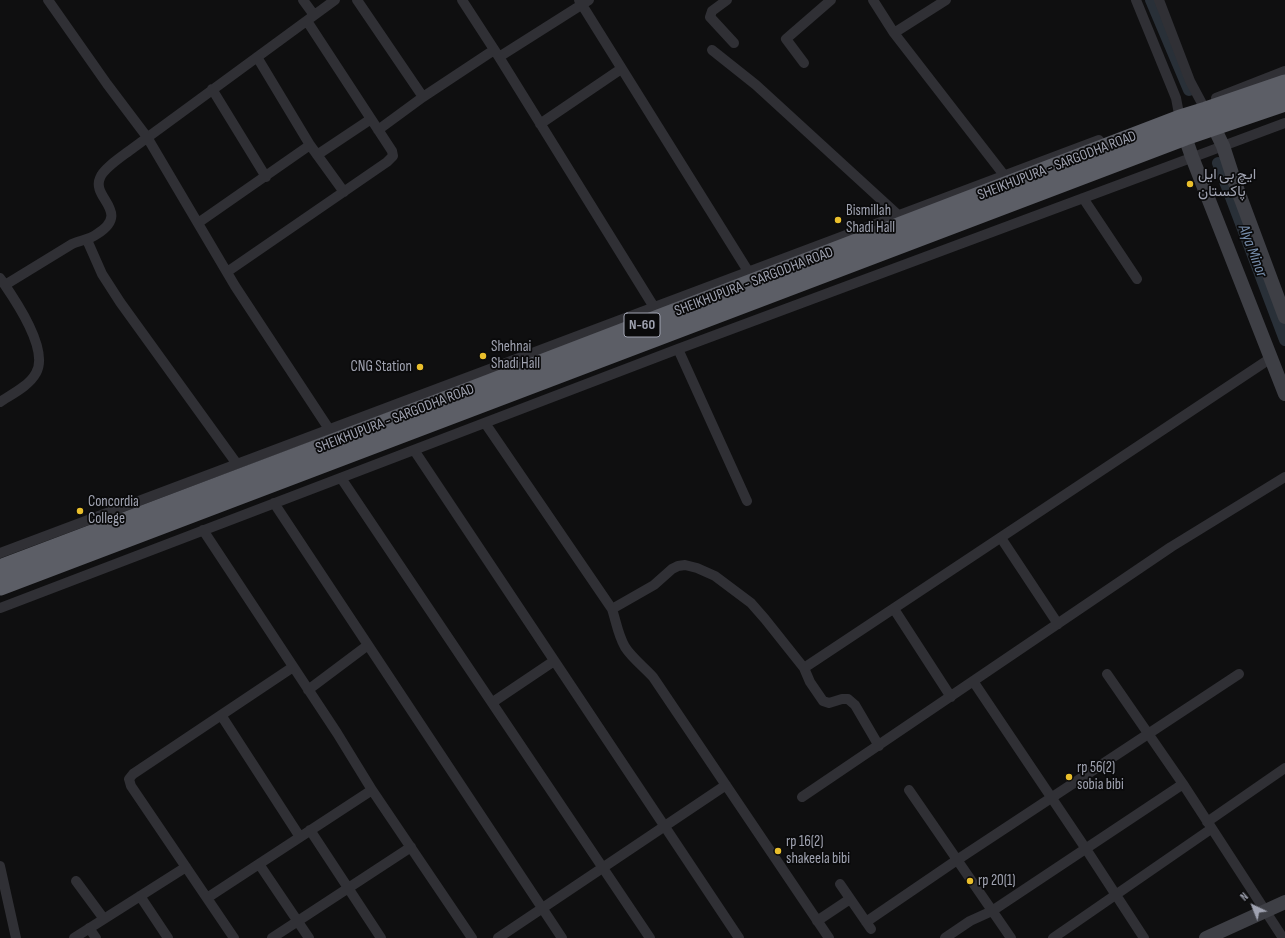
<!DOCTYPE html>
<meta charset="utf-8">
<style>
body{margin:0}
#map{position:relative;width:1285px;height:938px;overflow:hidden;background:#0f0f10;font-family:"Sofia Sans Condensed",sans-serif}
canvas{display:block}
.north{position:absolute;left:1233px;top:886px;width:40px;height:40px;-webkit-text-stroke:3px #0a0a0b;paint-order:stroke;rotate:317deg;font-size:11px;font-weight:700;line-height:16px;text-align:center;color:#a0a3b1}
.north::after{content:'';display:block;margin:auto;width:14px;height:18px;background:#a0a3b1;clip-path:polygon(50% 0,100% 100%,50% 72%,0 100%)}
</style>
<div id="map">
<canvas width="1285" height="938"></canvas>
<div class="north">N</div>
</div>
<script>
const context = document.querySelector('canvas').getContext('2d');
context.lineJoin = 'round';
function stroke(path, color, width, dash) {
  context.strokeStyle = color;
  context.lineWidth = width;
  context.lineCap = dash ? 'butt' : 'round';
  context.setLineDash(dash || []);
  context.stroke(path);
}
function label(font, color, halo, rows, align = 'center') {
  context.font = font + ' "Sofia Sans Condensed",Vazirmatn,sans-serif';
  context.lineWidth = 3.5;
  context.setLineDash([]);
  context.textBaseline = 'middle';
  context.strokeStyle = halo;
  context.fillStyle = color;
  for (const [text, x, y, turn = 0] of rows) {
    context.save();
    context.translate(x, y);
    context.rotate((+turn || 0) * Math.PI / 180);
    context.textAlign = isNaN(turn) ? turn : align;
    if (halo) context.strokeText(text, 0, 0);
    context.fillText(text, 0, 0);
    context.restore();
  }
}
const canal = new Path2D(`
 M 1151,0 L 1189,90
 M 1218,163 L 1285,340`);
const street = new Path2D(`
 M 48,0 L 107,84 L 147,137 L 235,286 L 329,429
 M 303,0 L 314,15
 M 357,0 L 423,97
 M 462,0 L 499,57 L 654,307
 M 579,0 L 748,271
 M 727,0 L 712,11 L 710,17 L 734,43
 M 873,0 L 894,33 L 1004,175
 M 1136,0 L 1176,98 L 1180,119
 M 1159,0 L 1190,81 L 1206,111
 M 894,33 L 946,0
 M 712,50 L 756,85 L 898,215
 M 257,57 L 310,145 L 344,192
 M 499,57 L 589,0
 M 804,63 L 786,39 L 831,0
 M 212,89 L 266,177
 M 1216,98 L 1285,71
 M 540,124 L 621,69
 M 378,130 L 423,97 L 494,50
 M 317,155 L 371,119
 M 1083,198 L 1137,279
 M 198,223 L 310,145
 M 87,240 L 102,274 L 120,302 L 237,464
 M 227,272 L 387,162 L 393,156 L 392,151 L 307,21
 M 0,278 C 13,297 50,349 36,373 C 29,386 12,394 0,402
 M 5,285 L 72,244 C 80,240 89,240 97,234 C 132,212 91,198 100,178 C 103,169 121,157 129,151 L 335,0
 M 678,349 L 747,501
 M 485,423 L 612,609 C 616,621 618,635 625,647 C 632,658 644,667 653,677 L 829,938
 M 414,450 L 739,938
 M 341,478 L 650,938
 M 274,503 L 562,938
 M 203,530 L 337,733 L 372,790 L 472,938
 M 1001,538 L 1058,624
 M 0,553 L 1099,140
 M 0,608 L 678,349 L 1285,123
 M 612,609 L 654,585 L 672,569 L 678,566 L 685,565 L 697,568 L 715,576 L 751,603 L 765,619 L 804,668 L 810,682 L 823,701 L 829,703 L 842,699 L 848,699 L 855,705 L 879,746
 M 894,609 L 951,697
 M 804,668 L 1271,358
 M 1107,674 L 1183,784 L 1283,938
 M 973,681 L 1086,849 L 1144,938
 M 308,690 L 368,645
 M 493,702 L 554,661
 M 221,715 L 300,837
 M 909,790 L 1011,938
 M 802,797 L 1171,547 L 1285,477
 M 1207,822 L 1285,768
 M 310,830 L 381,938
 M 259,864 L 309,938
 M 0,866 L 16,938
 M 76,881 L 104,919
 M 840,884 L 871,929
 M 140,896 L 168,938
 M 207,898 L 372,790
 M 817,921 L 850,899
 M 866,922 L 957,860 L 1239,674
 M 89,928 L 96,938
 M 74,938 L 186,867
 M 234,938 L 131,786 L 129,779 L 133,774 L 293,667
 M 272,938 L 411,847
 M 498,938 L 726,785
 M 945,938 L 970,921 L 992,911 L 1183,784
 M 1053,938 L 1211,829`);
const secondary = new Path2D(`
 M 1210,119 L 1223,146 L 1235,183 L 1285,317
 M 1182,128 L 1192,157 L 1285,394
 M 1206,938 L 1285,902`);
const highway = new Path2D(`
 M 0,569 L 455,397 L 1180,119 L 1206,111 L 1285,84
 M 0,586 L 1185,136 L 1285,102`);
const markers = [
 [1190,184,4,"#eabf2c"],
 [838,220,4,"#eabf2c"],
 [483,356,4,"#eabf2c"],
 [420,367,4,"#eabf2c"],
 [80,511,4,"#eabf2c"],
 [1069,777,4,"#eabf2c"],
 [778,851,4,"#eabf2c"],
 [970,881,4,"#eabf2c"]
];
const shields = [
 [642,325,36]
];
const shieldNames = [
 ["N-60",642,325]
];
const streetNames = [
 ["SHEIKHUPURA - SARGODHA ROAD",1057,166,-21],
 ["SHEIKHUPURA - SARGODHA ROAD",754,282,-21],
 ["SHEIKHUPURA - SARGODHA ROAD",395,419,-21]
];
const poiNames = [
 ["ایچ بی ایل",1198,175],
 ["پاکستان",1198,192],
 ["Bismillah",846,211],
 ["Shadi Hall",846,228],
 ["Shehnai",491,347],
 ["Shadi Hall",491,364],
 ["CNG Station",412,367,"right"],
 ["Concordia",88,502],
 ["College",88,519],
 ["rp 56(2)",1077,768],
 ["sobia bibi",1077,785],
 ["rp 16(2)",786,842],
 ["shakeela bibi",786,859],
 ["rp 20(1)",978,881]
];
const waterNames = [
 ["Alya Minor",1252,251,69]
];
stroke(canal, '#293038', 12);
stroke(street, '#303035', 10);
stroke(secondary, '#3e3f45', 14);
stroke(highway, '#5c5e66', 19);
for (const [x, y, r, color] of markers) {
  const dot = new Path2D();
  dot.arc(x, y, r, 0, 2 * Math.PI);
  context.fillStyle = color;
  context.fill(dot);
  stroke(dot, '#0a0a0b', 1.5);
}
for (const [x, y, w] of shields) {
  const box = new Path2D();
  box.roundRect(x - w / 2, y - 12, w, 24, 3);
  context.fillStyle = '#0a0a0b';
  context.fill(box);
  stroke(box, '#a0a3b1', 1);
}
label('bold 14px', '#a0a3b1', null, shieldNames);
label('15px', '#a0a3b1', '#0a0a0b', streetNames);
label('15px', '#a0a3b1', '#0a0a0b', poiNames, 'left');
label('italic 16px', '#778eac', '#0a0a0b', waterNames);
</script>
